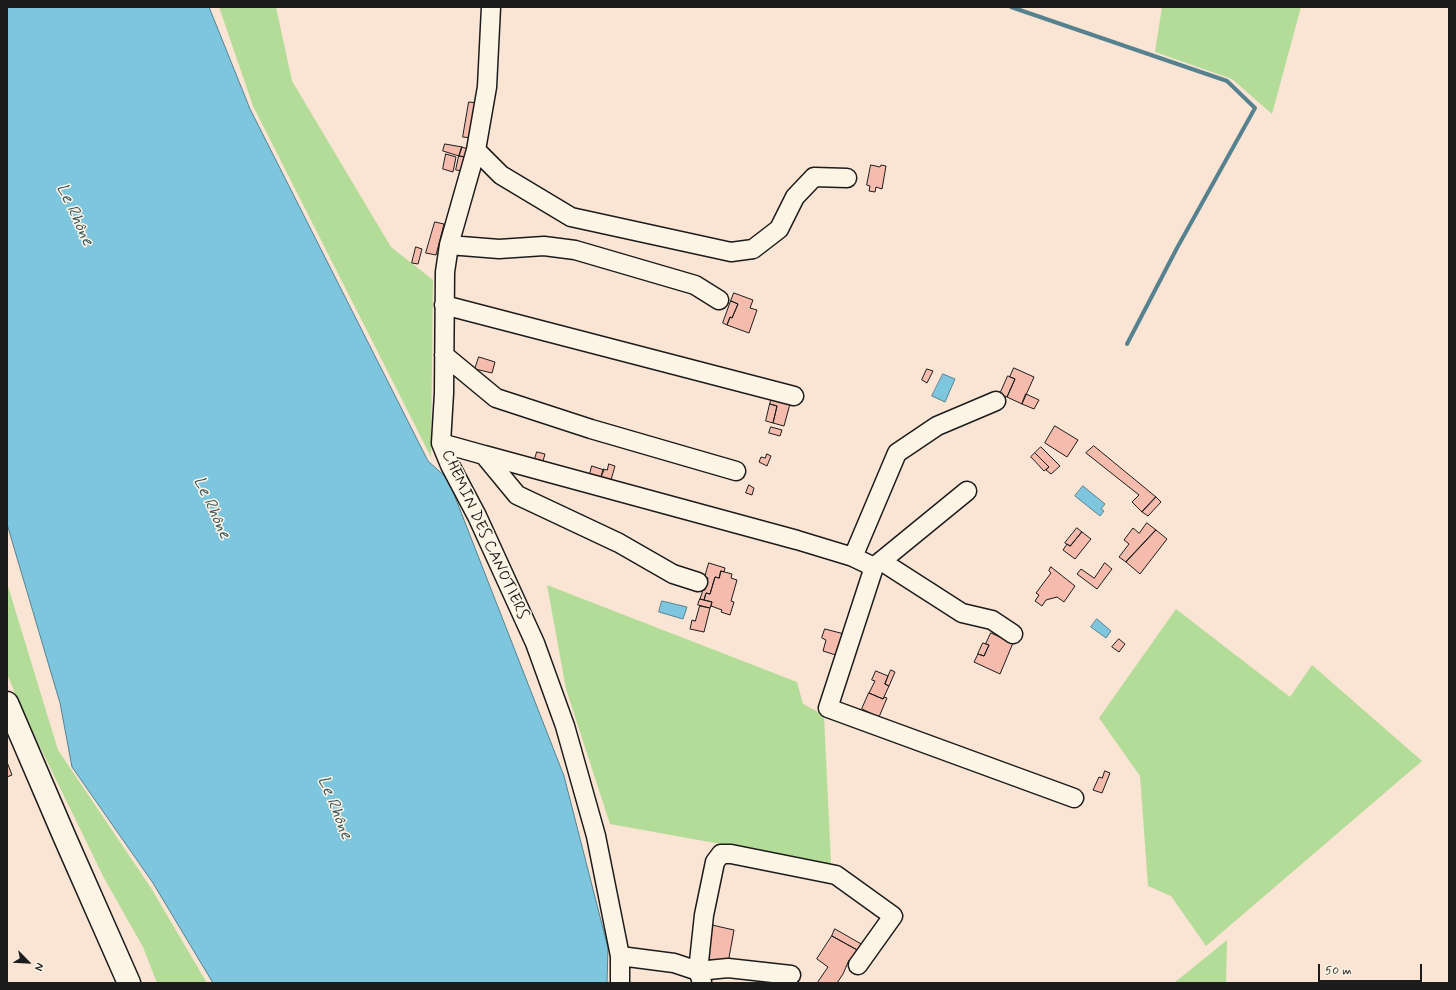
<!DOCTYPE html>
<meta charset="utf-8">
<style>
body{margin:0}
#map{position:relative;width:1456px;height:990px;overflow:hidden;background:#fae4d4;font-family:Mynerve,sans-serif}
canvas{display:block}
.frame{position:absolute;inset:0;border:8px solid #1c1c1c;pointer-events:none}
.north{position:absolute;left:8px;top:942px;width:40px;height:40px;-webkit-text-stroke:3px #fcf5e5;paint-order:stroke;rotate:114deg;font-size:11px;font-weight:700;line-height:16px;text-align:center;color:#1c1c1c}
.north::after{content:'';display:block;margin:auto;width:14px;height:18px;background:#1c1c1c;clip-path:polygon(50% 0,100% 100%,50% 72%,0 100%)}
.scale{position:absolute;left:1318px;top:964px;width:104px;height:18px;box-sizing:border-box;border:2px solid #1c1c1c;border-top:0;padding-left:5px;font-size:12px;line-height:14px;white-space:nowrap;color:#1c1c1c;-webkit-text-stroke:3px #fcf5e5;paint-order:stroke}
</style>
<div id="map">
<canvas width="1456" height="990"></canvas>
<div class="frame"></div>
<div class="north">N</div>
<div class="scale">50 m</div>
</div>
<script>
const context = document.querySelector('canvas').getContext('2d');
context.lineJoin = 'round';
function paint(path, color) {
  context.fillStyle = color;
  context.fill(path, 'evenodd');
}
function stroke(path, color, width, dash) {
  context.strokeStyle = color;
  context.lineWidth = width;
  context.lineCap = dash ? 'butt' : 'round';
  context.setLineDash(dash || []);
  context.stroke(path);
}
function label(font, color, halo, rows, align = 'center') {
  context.font = font + ' Mynerve,sans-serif';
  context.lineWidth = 3;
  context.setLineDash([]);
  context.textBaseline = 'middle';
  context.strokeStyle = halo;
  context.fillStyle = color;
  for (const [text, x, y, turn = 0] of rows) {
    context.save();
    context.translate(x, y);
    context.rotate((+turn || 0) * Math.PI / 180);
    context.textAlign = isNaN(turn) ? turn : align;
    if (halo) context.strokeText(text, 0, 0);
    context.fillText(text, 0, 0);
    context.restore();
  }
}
const green = new Path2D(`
 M 219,7 L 276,7 L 292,81 L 391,247 L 433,280 L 431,457 L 253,106 Z
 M 1162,7 L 1301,7 L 1272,114 L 1232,79 L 1155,52 Z
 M 7,583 L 58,750 L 151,888 L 207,983 L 157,983 L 143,947 L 104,878 L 22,710 L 7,674 Z
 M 547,585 L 797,682 L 803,704 L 824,715 L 831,864 L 610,824 L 566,689 Z
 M 1176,609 L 1290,697 L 1312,665 L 1422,761 L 1206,946 L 1171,896 L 1148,886 L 1140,776 L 1099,718 Z
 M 1227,940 L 1226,983 L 1174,983 Z`);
const water = new Path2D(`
 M 7,7 L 209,7 L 250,109 L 428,461 L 448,479 L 564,776 L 608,948 L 607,983 L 213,983 L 153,883 L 72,767 L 60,703 L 7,524 Z
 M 943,374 L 955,379 L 945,402 L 932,396 Z
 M 1083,486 L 1105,504 L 1101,509 L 1104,511 L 1100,516 L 1075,496 Z
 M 662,601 L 687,607 L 683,619 L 659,612 Z
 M 1097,619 L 1111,631 L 1106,638 L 1091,627 Z`);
const stream = new Path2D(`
 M 1011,7 L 1227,81 L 1255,108 L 1177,248 L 1127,344`);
const building = new Path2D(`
 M 469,102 L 478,103 L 472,138 L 463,137 Z
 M 445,144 L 462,147 L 459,156 L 443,151 Z
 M 462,147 L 468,149 L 465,157 L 459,156 Z
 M 446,154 L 456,157 L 453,172 L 443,169 Z
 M 459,156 L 465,157 L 462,171 L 456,170 Z
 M 871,165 L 880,167 L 881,165 L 886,166 L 882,189 L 876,187 L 875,192 L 869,191 L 870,186 L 867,185 Z
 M 435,222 L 444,224 L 436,255 L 426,253 Z
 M 416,247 L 422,249 L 418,264 L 412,263 Z
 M 734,293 L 753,300 L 750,308 L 757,310 L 749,333 L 727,325 L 730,317 L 732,318 L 738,304 L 731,301 Z
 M 731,301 L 738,304 L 732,318 L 730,317 L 727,325 L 723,323 Z
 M 479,357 L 495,362 L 492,373 L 475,369 Z
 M 1014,368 L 1034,377 L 1022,404 L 1007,397 L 1015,379 L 1010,377 Z
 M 927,369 L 933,371 L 927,383 L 922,380 Z
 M 1008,376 L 1015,379 L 1007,397 L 1000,394 Z
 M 773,394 L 791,400 L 784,426 L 773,423 L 777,406 L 770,404 Z
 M 1026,394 L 1039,400 L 1034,409 L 1022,404 Z
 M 770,404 L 777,406 L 773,423 L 766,421 Z
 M 1055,426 L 1078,440 L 1067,457 L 1045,443 Z
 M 771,427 L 782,430 L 780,436 L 769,433 Z
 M 1094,446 L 1156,497 L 1142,512 L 1132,502 L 1139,495 L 1086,453 Z
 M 1041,447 L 1060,466 L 1051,474 L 1046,470 L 1049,467 L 1035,453 Z
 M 537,452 L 545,454 L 543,461 L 535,459 Z
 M 1035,453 L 1049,467 L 1044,471 L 1031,457 Z
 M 767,454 L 771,456 L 767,466 L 759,462 L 761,457 L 765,458 Z
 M 609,464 L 615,466 L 611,480 L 601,477 L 603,469 L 607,470 Z
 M 592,466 L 604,470 L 601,477 L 590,474 Z
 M 749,485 L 754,488 L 752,495 L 746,493 Z
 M 1156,497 L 1161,502 L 1148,516 L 1142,512 Z
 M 1147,523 L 1156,530 L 1126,562 L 1119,557 L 1129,544 L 1124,540 L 1133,528 L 1139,533 Z
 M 1077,528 L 1082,532 L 1070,546 L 1065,543 Z
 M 1156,530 L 1167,539 L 1140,574 L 1126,562 Z
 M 1082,532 L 1091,539 L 1075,559 L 1063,550 L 1067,544 L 1070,546 Z
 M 709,563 L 725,568 L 724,572 L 721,571 L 719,578 L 715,577 L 710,594 L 706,593 L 704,600 L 700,599 L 703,590 L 705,590 L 708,578 L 705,577 Z
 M 1105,563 L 1112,569 L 1097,589 L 1077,574 L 1081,569 L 1094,578 Z
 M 1051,567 L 1075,586 L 1064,602 L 1057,597 L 1046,600 L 1042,606 L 1035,601 L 1039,595 L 1036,593 L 1051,573 L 1049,571 Z
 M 721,571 L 732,574 L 731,578 L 737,580 L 731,601 L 734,602 L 730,615 L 721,612 L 722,610 L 711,606 L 712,602 L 704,600 L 706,593 L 710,594 L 715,577 L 719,578 Z
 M 700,599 L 712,602 L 710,608 L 698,605 Z
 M 700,606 L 710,608 L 704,632 L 690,629 L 692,620 L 695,621 Z
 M 825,629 L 848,635 L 842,657 L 823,651 L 826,640 L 822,638 Z
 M 991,633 L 1013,643 L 1000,674 L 974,662 L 978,654 L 984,656 L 989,645 L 986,644 Z
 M 1119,639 L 1125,644 L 1119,652 L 1112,647 Z
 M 983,643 L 989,645 L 984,656 L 978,654 Z
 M 891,670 L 895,672 L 889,686 L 885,684 Z
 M 876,671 L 888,676 L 885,684 L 889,686 L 883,699 L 869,693 L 875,681 L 872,680 Z
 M 869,693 L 883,699 L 884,697 L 887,698 L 879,717 L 862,709 Z
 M 7,762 L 12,775 L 7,777 Z
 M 1105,771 L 1110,773 L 1102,793 L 1093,790 L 1099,777 L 1102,778 Z
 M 712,925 L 734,930 L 728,963 L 707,959 Z
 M 835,929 L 863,945 L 859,951 L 832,936 Z
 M 832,936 L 859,951 L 851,961 L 849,960 L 843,974 L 837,983 L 817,983 L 828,967 L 817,959 Z`);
const minor = new Path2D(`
 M 491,7 L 487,87 L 476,150 L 449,245 L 445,272 L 444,393 L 441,443 L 450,465 L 477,516 L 535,643 L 565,726 L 596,836 L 620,956 L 620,983
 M 476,150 L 501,175 L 571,217 L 731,252 L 753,249 L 779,229 L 795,197 L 814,177 L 847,178
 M 449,245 L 499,249 L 544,246 L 575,250 L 695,285 L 719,300
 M 444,305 L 794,396
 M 444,355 L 496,398 L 591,429 L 736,471
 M 441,443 L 484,455 L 517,495 L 619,543 L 673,574 L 698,582
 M 484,455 L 797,540 L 853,557 L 874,567 L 828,708 L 1074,798
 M 853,557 L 897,453 L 937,426 L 996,401
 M 881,561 L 962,613 L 992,620 L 1013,634
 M 874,567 L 967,491
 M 620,956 L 674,963 L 698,971 L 702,982
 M 791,975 L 728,968 L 698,971 L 704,915 L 715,862 L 721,854 L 731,854 L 836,875 L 893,916 L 858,965`);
const highway = new Path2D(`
 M 7,703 L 65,838 L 129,983`);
const streetNames = [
 ["CHEMIN DES CANOTIERS",484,535,65]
];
const waterNames = [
 ["Le Rhône",74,215,65],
 ["Le Rhône",211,508,65],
 ["Le Rhône",334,808,68]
];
paint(green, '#b4dc99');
paint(water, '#7dc6de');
stroke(water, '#568290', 1);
stroke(stream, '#568290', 4);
paint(building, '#f5bcae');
stroke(building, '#1c1c1c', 1);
stroke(minor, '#1c1c1c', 21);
stroke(highway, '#1c1c1c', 25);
stroke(minor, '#fcf5e5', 18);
stroke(highway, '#fcf5e5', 22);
label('16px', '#1c1c1c', '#fcf5e5', streetNames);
label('italic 17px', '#3e5860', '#fcf5e5', waterNames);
</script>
